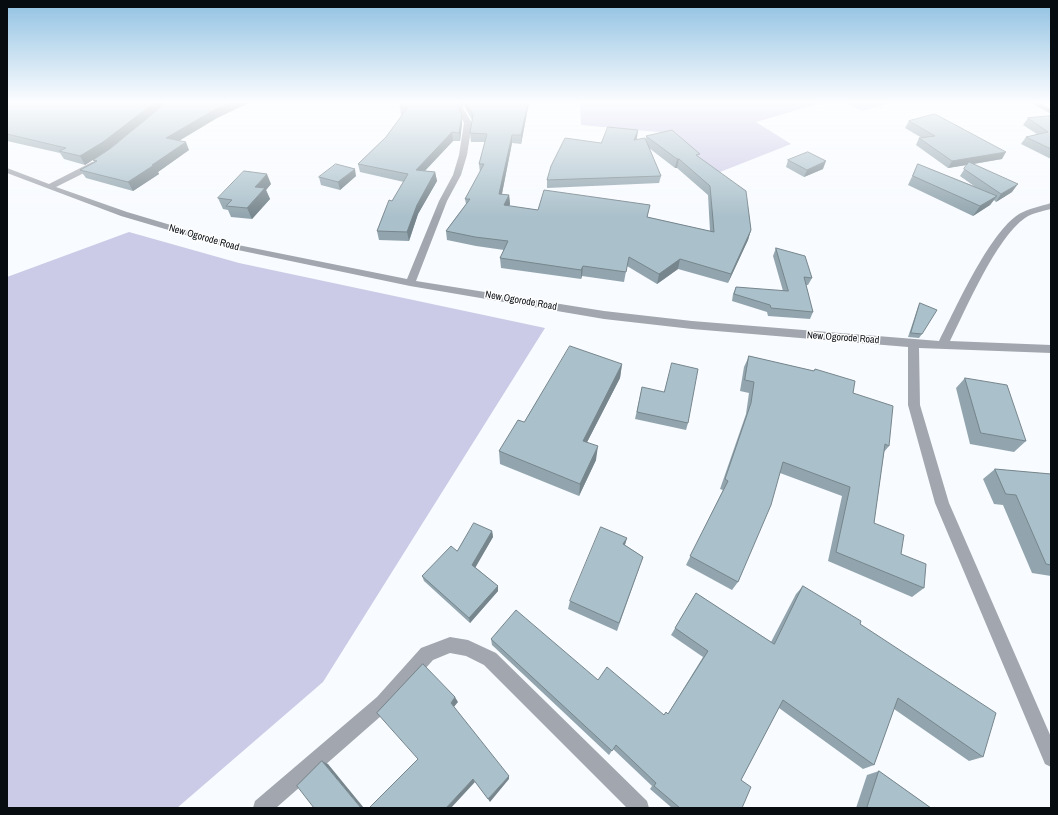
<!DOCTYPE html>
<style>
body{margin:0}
#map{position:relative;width:1058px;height:815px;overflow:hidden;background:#f8fbff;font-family:"Archivo Narrow",sans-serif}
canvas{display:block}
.frame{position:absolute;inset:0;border:8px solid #070c11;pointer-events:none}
</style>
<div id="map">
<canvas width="1058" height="815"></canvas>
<div class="frame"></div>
</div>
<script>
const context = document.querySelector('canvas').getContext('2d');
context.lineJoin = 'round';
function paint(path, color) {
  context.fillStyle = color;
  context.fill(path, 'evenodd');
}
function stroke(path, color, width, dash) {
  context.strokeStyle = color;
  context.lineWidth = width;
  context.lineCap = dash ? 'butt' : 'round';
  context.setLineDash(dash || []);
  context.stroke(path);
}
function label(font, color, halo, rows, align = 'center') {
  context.font = font + ' "Archivo Narrow",sans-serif';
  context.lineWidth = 3;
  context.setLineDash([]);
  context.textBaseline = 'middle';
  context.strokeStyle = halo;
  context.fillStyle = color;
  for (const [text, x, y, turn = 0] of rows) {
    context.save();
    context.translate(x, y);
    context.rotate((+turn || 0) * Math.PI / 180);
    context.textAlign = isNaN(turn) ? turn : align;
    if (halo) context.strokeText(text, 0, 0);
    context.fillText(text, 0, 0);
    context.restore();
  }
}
const green = new Path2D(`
 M 580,103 L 821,103 L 756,122 L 791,144 L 715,174 L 669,133 L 581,125 Z
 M 847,103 L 892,103 L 862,111 Z
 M 129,232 L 239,263 L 545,328 L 323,682 L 177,808 L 7,808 L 7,277 Z`);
const minor = new Path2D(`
 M 458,103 L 464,103 L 463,108 L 472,123 L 467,155 L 461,175 L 447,201 L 416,281 L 604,311 L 692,321 L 939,341 C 956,308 989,233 1019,214 C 1028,209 1041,206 1051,203 L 1051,209 C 1043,211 1032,213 1025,218 C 996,238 966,309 950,341 L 1051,345 L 1051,353 L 919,348 L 920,405 L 949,503 L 1051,737 L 1051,767 L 1045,764 L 935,503 L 908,405 L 908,347 L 692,329 L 604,319 L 410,286 L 233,249 L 121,216 L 7,173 L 7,168 L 49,184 L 92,162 L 98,162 L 98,166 L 56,187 L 127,212 L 238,245 L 407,279 L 439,201 L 453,175 L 459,155 L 464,123 L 457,108 Z
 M 1031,103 L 1039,103 L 1051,109 L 1051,114 Z
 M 450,637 L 468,640 L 496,653 L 647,801 L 649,808 L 627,808 L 484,665 L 466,656 L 450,653 L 433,660 L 389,709 L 276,808 L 253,808 L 255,801 L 377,697 L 421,648 Z`);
const wall = new Path2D(`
 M 7,103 L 217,118 L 179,141 L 189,150 L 158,172 L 159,174 L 133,191 L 86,178 L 80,170 L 94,162 L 93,160 L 111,148 L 140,124 L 108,150 L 85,165 L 64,159 L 60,153 L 7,141 Z
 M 402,103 L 457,103 L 462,123 L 460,141 L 453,141 L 425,171 L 435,172 L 437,181 L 418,214 L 409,241 L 379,240 L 377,231 L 392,201 L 404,182 L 360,172 L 358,164 L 386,137 L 402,115 L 401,115 L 400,107 Z
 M 464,103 L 529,103 L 521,144 L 512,143 L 502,194 L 509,195 L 510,204 L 509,206 L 538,210 L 647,217 L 710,231 L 708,195 L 677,168 L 675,168 L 649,148 L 661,176 L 659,183 L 547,188 L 547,180 L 601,143 L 638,130 L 636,140 L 646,140 L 646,136 L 699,158 L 751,230 L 748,240 L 728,283 L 678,269 L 657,284 L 627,266 L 624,282 L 582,276 L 581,279 L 501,268 L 500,258 L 504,250 L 476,246 L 447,240 L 446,231 L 466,204 L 465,199 L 480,173 L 479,164 L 485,142 L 471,142 L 470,133 L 472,120 L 465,108 Z
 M 1051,116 L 1051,159 L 1021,144 L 1026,137 L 1037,134 L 1023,125 L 1028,118 Z
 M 909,121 L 1002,159 L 974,164 L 1012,192 L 996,202 L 994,200 L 990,205 L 973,216 L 908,185 L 918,164 L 974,186 L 960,176 L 967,165 L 948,168 L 916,145 L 919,138 L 922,138 L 905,128 Z
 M 788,160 L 823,169 L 804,177 L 786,167 Z
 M 356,176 L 340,190 L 321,185 L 319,177 Z
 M 271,184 L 266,190 L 270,199 L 252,219 L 231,217 L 228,210 L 223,209 L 218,198 Z
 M 776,248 L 812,278 L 808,285 L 806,285 L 813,312 L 810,319 L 768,316 L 767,312 L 732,301 L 733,294 L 736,287 L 783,291 L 773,256 Z
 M 920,303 L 922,334 L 919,338 L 908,337 L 918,307 Z
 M 749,356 L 814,371 L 815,369 L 853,393 L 889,446 L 884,452 L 874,523 L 901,554 L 924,588 L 912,597 L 828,561 L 842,496 L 780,473 L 738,582 L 732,590 L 686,565 L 723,490 L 720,489 L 746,414 L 749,393 L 740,391 L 744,367 Z
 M 622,364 L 620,378 L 587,442 L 596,460 L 579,496 L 500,464 L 499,451 L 524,422 Z
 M 965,378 L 1026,441 L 1014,452 L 970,444 L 956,388 Z
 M 642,387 L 688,423 L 686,430 L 635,419 Z
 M 995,469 L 1051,474 L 1051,576 L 1032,573 L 1003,505 L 994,504 L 983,479 Z
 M 492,531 L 493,537 L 475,567 L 498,586 L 498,591 L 470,623 L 424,581 L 422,576 L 457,551 Z
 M 627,538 L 625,545 L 643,557 L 617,631 L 568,609 L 570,601 Z
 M 803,586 L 860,624 L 983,757 L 969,761 L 894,709 L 874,765 L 863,769 L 779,708 L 741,780 L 742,808 L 672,808 L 650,789 L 652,786 L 613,749 L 609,755 L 492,645 L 491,639 L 598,680 L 664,715 L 666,712 L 668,714 L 703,657 L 671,635 L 696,593 L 771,642 L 796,594 Z
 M 879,771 L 931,808 L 856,808 L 867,775 Z`);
const shadedWall = new Path2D(`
 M 154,103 L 167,103 L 108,150 L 85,165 L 80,156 Z
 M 230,103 L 249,103 L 217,118 L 170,146 L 166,138 L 214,110 Z
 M 528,103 L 529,103 L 521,144 L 521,135 Z
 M 462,115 L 462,123 L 460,141 L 459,133 Z
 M 638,130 L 637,138 L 633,148 L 634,140 Z
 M 452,132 L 453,141 L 417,179 L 416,170 Z
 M 512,135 L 512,143 L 500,203 L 499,194 Z
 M 186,142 L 189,150 L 158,172 L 159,174 L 133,191 L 128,182 L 152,165 Z
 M 1006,152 L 1002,159 L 948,168 L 952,161 Z
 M 677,159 L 679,159 L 677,168 L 675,168 Z
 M 826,161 L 823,169 L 804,177 L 807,170 Z
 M 355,169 L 356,176 L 340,190 L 338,182 Z
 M 435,172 L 437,181 L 418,214 L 409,241 L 407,232 L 417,205 Z
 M 267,174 L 271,184 L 266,190 L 270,199 L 252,219 L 247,208 L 255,187 Z
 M 1018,184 L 1012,192 L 996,202 L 1001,194 Z
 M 509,195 L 510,204 L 505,215 L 504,205 Z
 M 997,196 L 990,205 L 973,216 L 980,206 Z
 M 751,230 L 748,240 L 728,283 L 731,274 Z
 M 680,259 L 678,269 L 657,284 L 659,274 Z
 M 583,266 L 582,276 L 581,279 L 581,270 Z
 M 622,364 L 620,378 L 581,454 L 583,441 Z
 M 598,446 L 596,460 L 579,496 L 580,484 Z
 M 492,531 L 493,537 L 474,570 L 472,565 Z
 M 627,538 L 624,547 L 623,544 Z
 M 498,586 L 498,591 L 470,623 L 469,618 Z
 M 455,697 L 458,702 L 453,708 L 451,703 Z
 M 322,761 L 328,764 L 364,808 L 361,808 Z
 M 509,776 L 509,779 L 490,802 L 488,799 Z
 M 473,779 L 475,782 L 451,808 L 446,808 Z`);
const building = new Path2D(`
 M 7,103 L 154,103 L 103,142 L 80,156 L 59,151 L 66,148 L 7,134 Z
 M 166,103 L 230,103 L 214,110 L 166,138 L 186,142 L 152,165 L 154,165 L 128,182 L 80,170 L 97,161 L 93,160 L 111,148 Z
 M 402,103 L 456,103 L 462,115 L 459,133 L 452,132 L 416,170 L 435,172 L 417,205 L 407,232 L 377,231 L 389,200 L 392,201 L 408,174 L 358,164 L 386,137 L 408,107 L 400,107 Z
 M 466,103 L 528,103 L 521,135 L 512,135 L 499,194 L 509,195 L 504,205 L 538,210 L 544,190 L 650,205 L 647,217 L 714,232 L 710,186 L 679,159 L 677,159 L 646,136 L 672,130 L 700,154 L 696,155 L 746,191 L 751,230 L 731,274 L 680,259 L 659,274 L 629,257 L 626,272 L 583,266 L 581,270 L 500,258 L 508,241 L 475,237 L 446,231 L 470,199 L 465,199 L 484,164 L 479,164 L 487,134 L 470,133 L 473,115 Z
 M 935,114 L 1006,152 L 952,161 L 919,138 L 935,136 L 909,121 Z
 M 1051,116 L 1051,149 L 1026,137 L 1048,132 L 1028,118 Z
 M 608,127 L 638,130 L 634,140 L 645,138 L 661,176 L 547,180 L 551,166 L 565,138 L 601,143 Z
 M 808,152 L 826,161 L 807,170 L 788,160 Z
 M 969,162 L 1018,184 L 1001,194 L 964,169 Z
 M 336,164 L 355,169 L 338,182 L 319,177 Z
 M 918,164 L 997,196 L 980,206 L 913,176 Z
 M 244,171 L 267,174 L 255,187 L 265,188 L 247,208 L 226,206 L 232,200 L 218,198 Z
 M 776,248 L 805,256 L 812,278 L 804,277 L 813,312 L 771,308 L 770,305 L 734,294 L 736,287 L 788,291 Z
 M 920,303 L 937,310 L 922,334 L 911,333 Z
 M 570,346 L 622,364 L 583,441 L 598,446 L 580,484 L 499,451 L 518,420 L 524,422 Z
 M 749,356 L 814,371 L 815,369 L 855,381 L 853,393 L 893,406 L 889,446 L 885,444 L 874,523 L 904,535 L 901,554 L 926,564 L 924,588 L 836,552 L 850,487 L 783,462 L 771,505 L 738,582 L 690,556 L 728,481 L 725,479 L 751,403 L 754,382 L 745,380 Z
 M 672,363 L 698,369 L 688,423 L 637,412 L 642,387 L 664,392 Z
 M 965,378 L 1007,385 L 1026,441 L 981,433 Z
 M 995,469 L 1051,474 L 1051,565 L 1046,564 L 1016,495 L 1006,494 Z
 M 474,523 L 492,531 L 472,565 L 498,586 L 469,618 L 422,576 L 451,546 L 457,551 Z
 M 601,527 L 627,538 L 623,544 L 643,557 L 619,623 L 570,601 Z
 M 803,586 L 861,621 L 860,624 L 996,713 L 983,757 L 898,698 L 874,765 L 783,700 L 741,780 L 751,787 L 742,808 L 680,808 L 654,786 L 656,783 L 616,745 L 612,751 L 491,639 L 516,610 L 598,680 L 607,667 L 664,715 L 666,712 L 668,714 L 708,651 L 675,628 L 696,593 L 774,644 Z
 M 423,664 L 455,697 L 451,703 L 509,776 L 488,799 L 473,779 L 446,808 L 369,808 L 418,759 L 377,713 Z
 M 322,761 L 361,808 L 314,808 L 297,786 Z
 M 879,771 L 931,808 L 867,808 Z`);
const streetNames = [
 ["New Ogorode Road",204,238,16],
 ["New Ogorode Road",521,301,10],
 ["New Ogorode Road",843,338,4]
];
paint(green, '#cccbe7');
paint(minor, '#a2a6ae');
paint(wall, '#92a5ae');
paint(shadedWall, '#77868d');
paint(building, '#aac0ca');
stroke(building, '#77868d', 1);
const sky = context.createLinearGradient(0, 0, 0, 217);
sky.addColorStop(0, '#90c1e2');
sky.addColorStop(0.47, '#fcfdff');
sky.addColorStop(1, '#fcfdff00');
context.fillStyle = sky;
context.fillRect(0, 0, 1058, 217);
label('10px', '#070c11', '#fff', streetNames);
</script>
